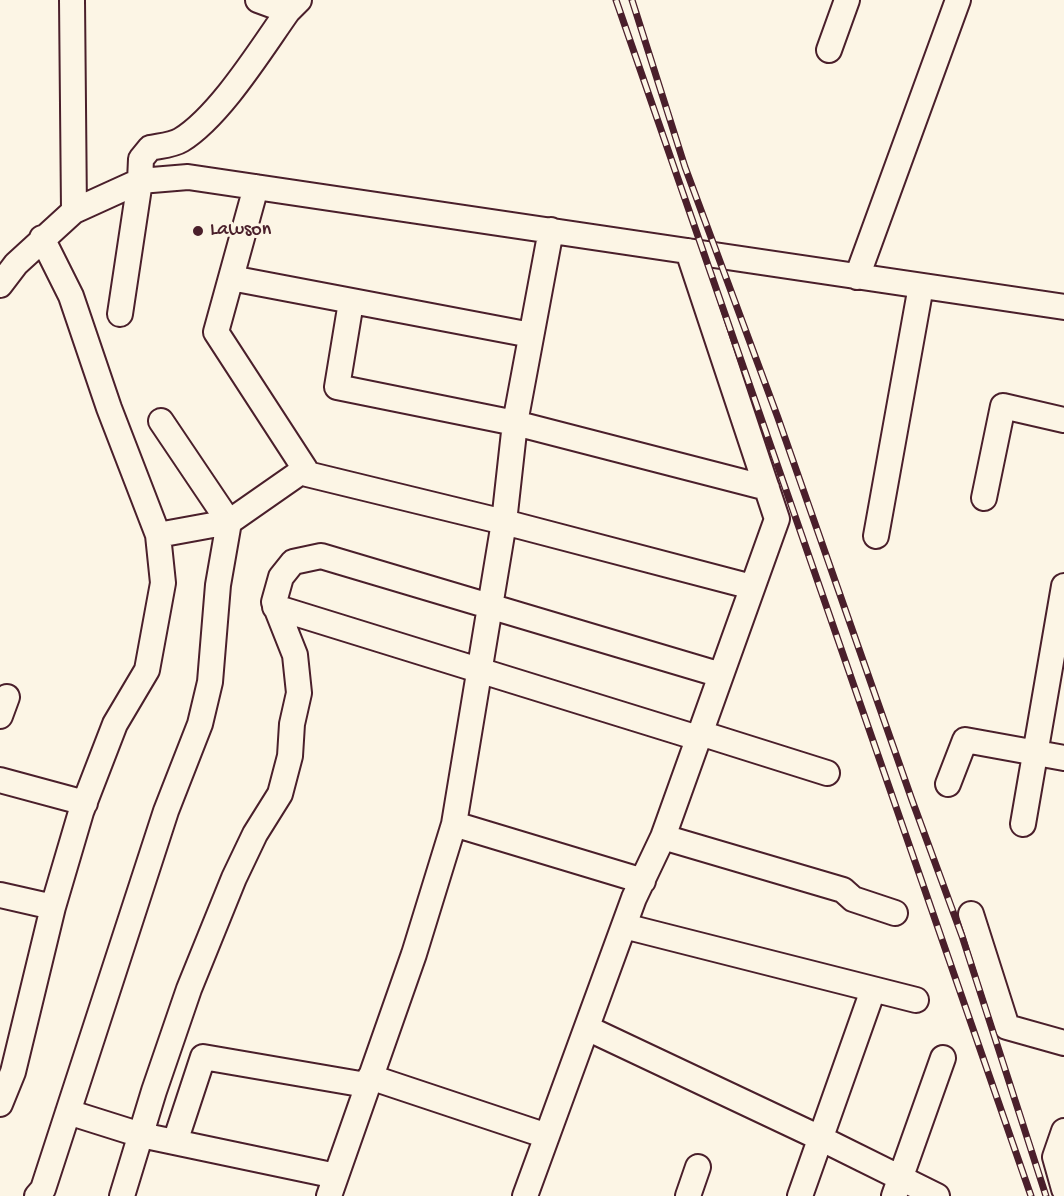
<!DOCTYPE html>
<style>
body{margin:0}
canvas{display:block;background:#fcf5e5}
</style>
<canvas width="1064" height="1196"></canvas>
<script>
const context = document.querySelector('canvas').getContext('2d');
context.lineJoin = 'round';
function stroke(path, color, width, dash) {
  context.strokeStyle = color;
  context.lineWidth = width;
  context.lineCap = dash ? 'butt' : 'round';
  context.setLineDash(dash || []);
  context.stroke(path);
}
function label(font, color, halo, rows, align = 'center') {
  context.font = font + ' "Gochi Hand",sans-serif';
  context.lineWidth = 6;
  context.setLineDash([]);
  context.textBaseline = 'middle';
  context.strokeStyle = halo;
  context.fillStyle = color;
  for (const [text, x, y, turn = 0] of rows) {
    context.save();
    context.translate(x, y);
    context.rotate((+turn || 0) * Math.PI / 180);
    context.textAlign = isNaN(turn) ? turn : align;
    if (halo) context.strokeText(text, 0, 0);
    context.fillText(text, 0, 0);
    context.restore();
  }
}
const minor = new Path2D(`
 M 72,0 L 74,211
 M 258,0 L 288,11
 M 829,50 L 847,0
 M 857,277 L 958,0
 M 231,278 L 531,335
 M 0,285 L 16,264 L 74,211 L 140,181 L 188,177 L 1064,307
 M 351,302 L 337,387 L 515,423 L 767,488
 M 120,314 L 140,181 L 141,159 L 150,148 C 159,146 173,145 181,140 C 220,116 261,49 288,11 L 299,0
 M 305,469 L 307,474 L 504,522 L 752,587
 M 984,498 L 1003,406 L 1064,420
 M 158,535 L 229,522 L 305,469 L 216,332 L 256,187
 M 876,536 L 921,286
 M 275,607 L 698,738
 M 0,716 L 7,697
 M 700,733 L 827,773
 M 0,780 L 85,803
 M 948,784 L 965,740 L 1064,758
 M 454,824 L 643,881
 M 1023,824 L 1064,586
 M 663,837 L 843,890 L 853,899 L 895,913
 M 0,895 L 53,907
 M 971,914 L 1007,1027 L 1064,1043
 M 624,926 L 916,1000
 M 587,1028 L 820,1138 L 937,1196
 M 370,1077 L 547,1136
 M 0,1104 L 13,1072 L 53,907 L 81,812 L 115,724 L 147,670 L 163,583 L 158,535 L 109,408 L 71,296 L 42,238
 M 68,1112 L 141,1135 L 336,1176
 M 1064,1131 L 1055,1157 L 1064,1189
 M 175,1142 L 203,1057 L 366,1085
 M 37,1196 L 43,1189 L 166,811 L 200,724 L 210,682 L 218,585 L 229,522 L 161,421
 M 122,1196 L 154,1091 L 189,989 L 234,878 L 255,834 L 280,794 L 290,756 L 292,724 L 299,693 L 295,655 L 274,602 L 281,577 L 293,562 L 321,556 L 721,675
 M 329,1196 L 414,954 L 454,824 L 504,522 L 515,423 L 551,230
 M 525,1196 L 634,898 L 663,837 L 777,519 L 688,251
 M 688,1196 L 698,1167
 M 800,1196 L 873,990
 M 894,1196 L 943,1058`);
const rail = new Path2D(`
 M 616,0 L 1031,1196
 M 632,0 L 685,167 L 778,418 L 912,800 L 962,936 L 1046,1196`);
const markers = [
 [198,231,6,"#4a1f2b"]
];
const poiNames = [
 ["Lawson",210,231]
];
stroke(minor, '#4a1f2b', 28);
stroke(minor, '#fcf5e5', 24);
stroke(rail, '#4a1f2b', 7);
stroke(rail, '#fcf5e5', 4.5, [14]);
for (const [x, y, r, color] of markers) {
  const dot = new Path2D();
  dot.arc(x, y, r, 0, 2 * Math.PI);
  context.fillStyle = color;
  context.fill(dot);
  stroke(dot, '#fcf5e5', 2);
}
label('20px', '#4a1f2b', '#fcf5e5', poiNames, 'left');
</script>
